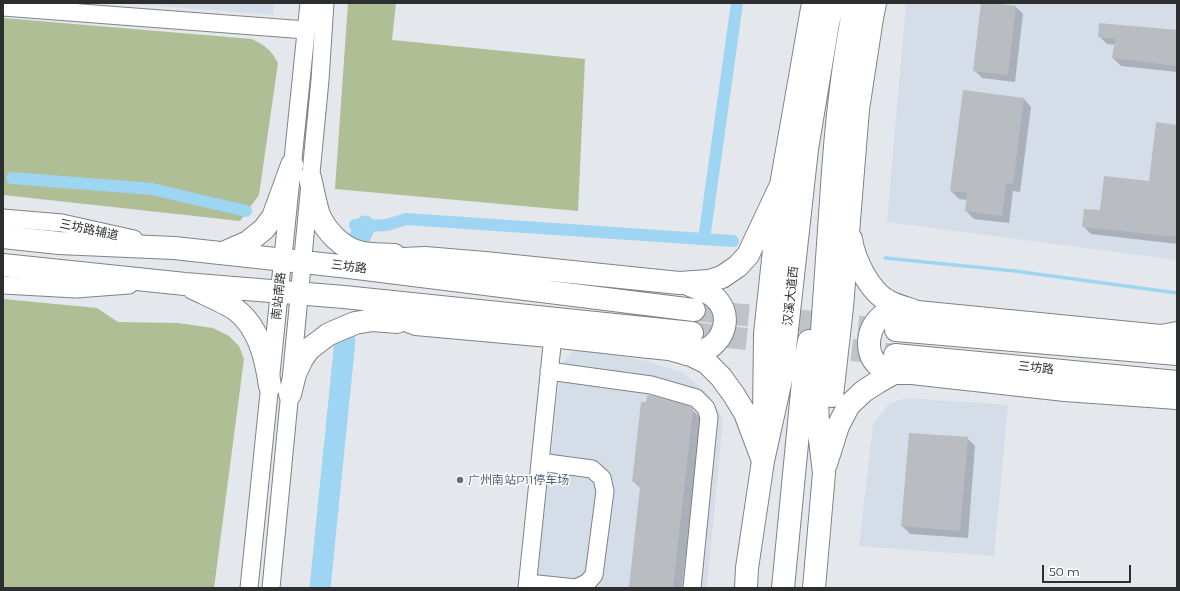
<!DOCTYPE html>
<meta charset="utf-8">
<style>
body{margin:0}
#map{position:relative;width:1180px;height:591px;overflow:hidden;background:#e4e7ec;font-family:Montserrat,sans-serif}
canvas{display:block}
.frame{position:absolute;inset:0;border:4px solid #2c2e2f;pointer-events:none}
.scale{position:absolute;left:1042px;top:565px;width:89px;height:18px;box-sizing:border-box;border:2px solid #2c2e2f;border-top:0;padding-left:5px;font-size:12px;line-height:14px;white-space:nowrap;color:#2c2e2f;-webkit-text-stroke:3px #fff;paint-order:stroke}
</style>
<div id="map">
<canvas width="1180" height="591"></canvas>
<div class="frame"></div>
<div class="scale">50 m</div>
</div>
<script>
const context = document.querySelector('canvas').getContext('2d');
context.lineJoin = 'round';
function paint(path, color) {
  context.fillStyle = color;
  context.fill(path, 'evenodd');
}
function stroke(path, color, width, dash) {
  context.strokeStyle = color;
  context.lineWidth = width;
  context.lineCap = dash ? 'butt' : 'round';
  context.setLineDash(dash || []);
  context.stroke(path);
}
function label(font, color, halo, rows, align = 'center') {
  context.font = font + ' Montserrat,"Noto Sans SC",sans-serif';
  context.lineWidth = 3;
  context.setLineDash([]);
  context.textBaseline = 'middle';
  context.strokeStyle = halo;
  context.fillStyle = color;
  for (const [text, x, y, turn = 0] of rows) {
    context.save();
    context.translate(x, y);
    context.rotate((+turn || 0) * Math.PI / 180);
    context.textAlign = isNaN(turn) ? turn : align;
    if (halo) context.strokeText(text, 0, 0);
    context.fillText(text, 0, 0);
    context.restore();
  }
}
const built = new Path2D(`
 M 134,3 L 274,3 L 273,15 L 134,4 Z
 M 906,3 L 1177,3 L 1177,260 L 887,222 Z
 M 587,350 L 646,361 L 684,373 L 709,395 L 723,419 L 707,588 L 536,588 L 561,365 L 573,352 Z
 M 905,398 L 1008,405 L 994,556 L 859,546 L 873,425 L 888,405 Z`);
const green = new Path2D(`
 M 348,3 L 396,3 L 392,40 L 585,59 L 578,211 L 335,189 Z
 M 3,18 L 252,39 C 265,46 271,49 278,63 L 259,195 L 240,221 L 3,195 Z
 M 3,299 L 97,308 L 118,322 L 178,323 L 213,328 L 229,336 L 239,346 L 244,359 L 214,588 L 3,588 Z`);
const shadow = new Path2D(`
 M 982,3 L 1015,6 L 1023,14 L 1015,82 L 982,78 L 974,70 Z
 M 1177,31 L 1177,72 L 1121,66 L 1113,58 L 1115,45 L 1107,44 L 1099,36 Z
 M 1024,99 L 1031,107 L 1020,192 L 1013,191 L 1009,223 L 974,219 L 966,211 L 967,200 L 959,199 L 951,191 Z
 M 1177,126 L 1177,244 L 1091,234 L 1083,226 L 1101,212 L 1149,183 Z
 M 690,408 L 701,418 L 682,588 L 630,588 L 641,489 L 633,481 Z
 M 967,438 L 975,446 L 968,538 L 910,534 L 902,526 Z`);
const stream = new Path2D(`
 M 885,258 L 1015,271 L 1177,293`);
const canal = new Path2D(`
 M 12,178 L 152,189 L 246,211
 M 355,225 L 365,226 L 387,225 L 406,219 L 733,241
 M 704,239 L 737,3`);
const river = new Path2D(`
 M 359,239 L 365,226
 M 320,588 L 345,340`);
const building = new Path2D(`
 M 981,3 L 993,3 L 1016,6 L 1008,75 L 973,71 Z
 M 1099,23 L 1177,30 L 1177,66 L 1112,58 L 1115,39 L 1098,37 Z
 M 963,90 L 1024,98 L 1013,184 L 1006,183 L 1002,216 L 965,211 L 967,193 L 950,191 Z
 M 1156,122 L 1177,125 L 1177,237 L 1082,227 L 1084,209 L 1100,210 L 1104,176 L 1149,181 Z
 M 647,395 L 653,396 L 689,406 L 689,407 L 691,407 L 693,409 L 673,588 L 629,587 L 640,487 L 638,487 L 639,482 L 632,482 L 641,402 L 646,402 Z
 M 909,433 L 968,437 L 960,531 L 901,526 Z`);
const majorTunnel = new Path2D(`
 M 694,310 L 891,330
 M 692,333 L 783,343
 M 819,346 L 895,355`);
const minor = new Path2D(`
 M 3,7 L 306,30
 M 3,218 L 62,223 L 134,239
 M 3,285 L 76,289 L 129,285
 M 549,371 L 651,385 L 696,398 L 706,408 L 709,417 L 692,588
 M 528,583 L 576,588 L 587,583 L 594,575 L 605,491 L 602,478 L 592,469 L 540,462
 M 249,588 L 309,3
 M 271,588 L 320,80 L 325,3
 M 527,588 L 553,336`);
const major = new Path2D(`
 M 310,178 C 313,190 315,203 319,215 C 326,231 342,248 359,252 C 370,255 383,254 394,255
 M 3,237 L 59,243 L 174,248 L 349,267 L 694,310
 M 851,239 C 854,259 869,291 888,301 C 897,306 908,308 917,312 L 1161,336 L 1177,333
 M 223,253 L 248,242 L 264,229 L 273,217 L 292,165
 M 376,263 L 403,259 L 425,258 L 485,263 L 679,283 L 709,281 L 722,277 L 738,266 L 748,255 L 781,185
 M 3,265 L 185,284 L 344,297 L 692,333
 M 685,283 C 694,287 705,290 713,296 C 733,312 726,340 705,350 C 699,353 692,353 686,354
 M 193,288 C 205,294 224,302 235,309 C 259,327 266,358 270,386
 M 374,308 L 416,324 L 560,337 L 640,346 L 669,349 L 691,355 L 707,363 L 721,377 L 734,395 L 745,413 L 763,461
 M 896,330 L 1177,354
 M 895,355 L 1177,382
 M 900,373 C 892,372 885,371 879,366 C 862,352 868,322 887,313 C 892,311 906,312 912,312
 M 290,394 L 295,374 L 302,359 L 309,349 L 329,334 L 355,323 L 373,320 L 397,322
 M 832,396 L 842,307 L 858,109 L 872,18 L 875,3
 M 764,416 L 765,334 L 781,185 L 813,3
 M 826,464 L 838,426 L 849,405 L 864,391 L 878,382 L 894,373 L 912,373 L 1065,390 L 1177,398
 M 746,588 L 747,568 L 763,461 L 782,375 L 807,149 L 828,23 L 833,3
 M 783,588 L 805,361 L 809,341
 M 814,588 L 824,473 L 818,423 L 817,403 C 822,336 826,268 831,201 C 835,135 841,68 855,3`);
const markers = [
 [460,480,4,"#5c6f8a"]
];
const streetNames = [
 ["三坊路辅道",89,230,12],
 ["三坊路",349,267,7],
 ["南站南路",279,296,-84],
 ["汉溪大道西",791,296,-84],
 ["三坊路",1036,368,6]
];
const serviceNames = [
 ["广州南站P11停车场",468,480]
];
paint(built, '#d5dde8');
paint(green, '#b0be96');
paint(shadow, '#0003');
stroke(stream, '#9ed5f2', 3.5);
stroke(canal, '#9ed5f2', 12);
stroke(river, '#9ed5f2', 21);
paint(building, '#b9bdc1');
stroke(majorTunnel, '#bfc2c6', 22, [22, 11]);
stroke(minor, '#7f8386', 19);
stroke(major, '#7f8386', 24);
stroke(minor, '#fff', 17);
stroke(major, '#fff', 22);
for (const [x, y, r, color] of markers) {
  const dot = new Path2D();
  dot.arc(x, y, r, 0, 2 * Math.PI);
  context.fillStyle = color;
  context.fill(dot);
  stroke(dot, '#fff', 1.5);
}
label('12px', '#2c2e2f', '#fff', streetNames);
label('12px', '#4e5e75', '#fff', serviceNames, 'left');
</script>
